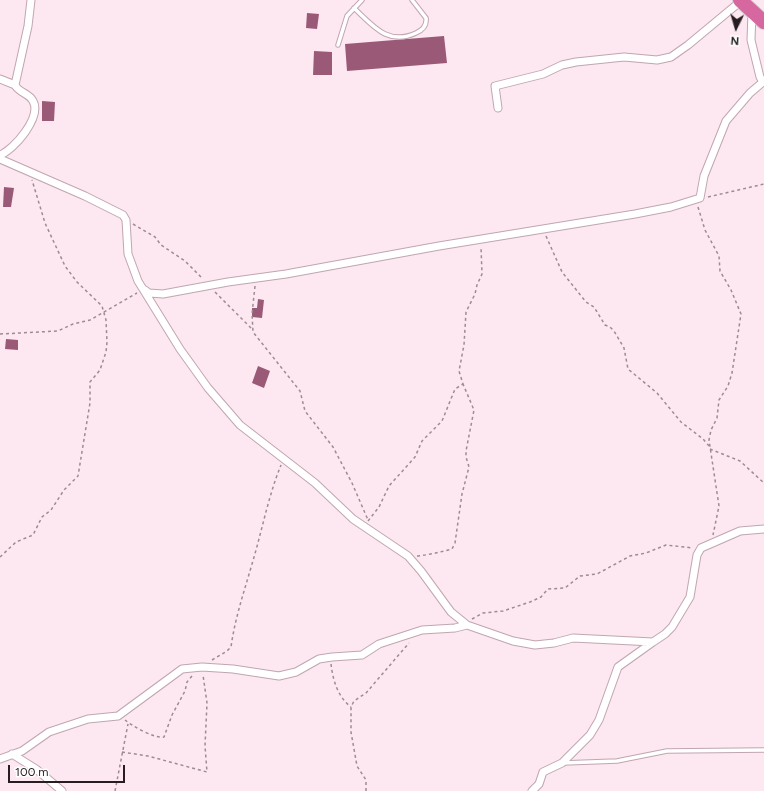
<!DOCTYPE html>
<style>
body{margin:0}
#map{position:relative;width:764px;height:791px;overflow:hidden;background:#fde7f0;font-family:Figtree,sans-serif}
canvas{display:block}
.north{position:absolute;left:716px;top:8px;width:40px;height:40px;-webkit-text-stroke:3px #fff;paint-order:stroke;rotate:185deg;font-size:11px;font-weight:700;line-height:16px;text-align:center;color:#271d21}
.north::after{content:'';display:block;margin:auto;width:14px;height:18px;background:#271d21;clip-path:polygon(50% 0,100% 100%,50% 72%,0 100%)}
.scale{position:absolute;left:8px;top:765px;width:117px;height:18px;box-sizing:border-box;border:2px solid #271d21;border-top:0;padding-left:5px;font-size:12px;line-height:14px;white-space:nowrap;color:#271d21;-webkit-text-stroke:3px #fff;paint-order:stroke}
</style>
<div id="map">
<canvas width="764" height="791"></canvas>
<div class="north">N</div>
<div class="scale">100 m</div>
</div>
<script>
const context = document.querySelector('canvas').getContext('2d');
context.lineJoin = 'round';
function paint(path, color) {
  context.fillStyle = color;
  context.fill(path, 'evenodd');
}
function stroke(path, color, width, dash) {
  context.strokeStyle = color;
  context.lineWidth = width;
  context.lineCap = dash ? 'butt' : 'round';
  context.setLineDash(dash || []);
  context.stroke(path);
}
const building = new Path2D(`
 M 307,13 L 319,14 L 317,29 L 306,28 Z
 M 444,36 L 447,63 L 347,71 L 345,44 Z
 M 314,51 L 332,52 L 332,75 L 313,75 Z
 M 42,101 L 55,102 L 54,121 L 42,121 Z
 M 4,187 L 14,188 L 11,207 L 3,207 Z
 M 258,299 L 264,300 L 262,318 L 252,317 L 252,308 L 257,308 Z
 M 6,339 L 18,340 L 18,350 L 5,349 Z
 M 258,366 L 270,371 L 264,388 L 252,383 Z`);
const path = new Path2D(`
 M 708,197 L 764,184
 M 698,207 L 705,230 L 719,256 L 720,271 L 731,290 L 741,314 L 732,373 L 728,386 L 719,400 L 717,418 L 711,430 L 709,440 L 719,506 L 713,535
 M 133,224 L 155,237 L 161,245 L 185,261 L 203,279
 M 546,236 L 562,272 L 586,302 L 594,307 L 605,325 L 610,327 L 614,331 L 624,348 L 628,369 L 657,393 L 681,422 L 703,439 L 709,446
 M 255,286 L 252,314 L 253,332 L 300,391 L 305,411 L 333,447 L 352,483 L 368,520
 M 215,292 L 252,329
 M 0,334 L 58,331 L 73,324 L 90,320 L 137,293
 M 710,449 L 740,461 L 764,483
 M 368,521 L 379,507 L 389,486 L 415,457 L 422,441 L 442,421 L 455,389 L 463,384 L 459,371 L 464,345 L 466,312 L 475,294 L 477,285 L 482,274 L 481,247
 M 417,556 C 429,555 440,552 452,549 L 455,543 L 462,494 L 469,467 L 466,457 L 466,451 L 474,410 L 463,384
 M 0,557 L 16,542 L 33,535 L 42,517 L 51,510 L 64,490 L 78,476 L 90,403 L 90,382 L 100,370 L 106,352 L 107,342 L 106,320 L 102,306 L 77,282 L 65,266 L 45,223 L 32,180
 M 472,619 L 483,613 L 503,611 L 530,602 L 541,597 L 548,589 L 565,588 L 580,576 L 597,574 L 630,556 L 646,553 L 666,545 L 693,548
 M 212,660 L 227,651 L 231,647 C 235,618 244,592 252,564 C 262,531 268,497 281,465
 M 331,664 C 333,681 338,697 351,707
 M 125,720 C 132,726 155,739 164,737 L 172,715 L 185,691 L 187,682 L 192,676
 M 122,752 L 148,756 L 207,772 L 205,746 L 207,703 L 203,675
 M 115,791 L 128,724
 M 366,791 L 366,780 L 357,766 L 351,732 L 351,707 L 354,701 L 366,693 L 409,643`);
const lane = new Path2D(`
 M 354,8 C 373,26 388,46 416,33 C 423,30 427,25 426,18 L 412,0
 M 338,45 L 347,16 L 362,0
 M 563,763 L 617,761 L 667,751 L 764,750`);
const street = new Path2D(`
 M 0,79 L 15,85
 M 498,108 L 495,86 L 543,74 L 562,65 L 576,62 L 624,57 L 657,60 L 671,57 L 688,45 L 741,1
 M 0,155 C 14,150 42,117 33,101 C 29,93 19,93 15,85 L 28,26 L 31,0
 M 0,159 L 85,196 L 123,215 L 126,220 L 128,254 L 138,281 L 180,349 L 208,388 L 240,425 L 315,483 L 353,519 L 408,556 L 421,571 L 451,612 L 467,625 L 513,641 L 535,645 L 554,643 L 573,638 L 653,642 L 665,634 L 672,627 L 690,597 L 697,555 L 701,548 L 740,531 L 764,529
 M 145,290 L 149,293 L 163,294 L 228,282 L 286,274 L 439,246 L 635,214 L 671,207 L 700,198 L 704,176 L 726,121 L 750,93 L 763,82 L 760,77 L 751,40 L 752,12
 M 12,754 L 36,769 L 62,791
 M 0,759 L 22,751 L 49,732 L 88,719 L 118,716 L 182,669 L 202,667 L 233,669 L 279,676 L 296,672 L 319,659 L 332,657 L 362,655 L 379,644 L 422,630 L 455,628 L 467,625
 M 532,791 L 539,784 L 543,772 L 562,763 L 590,735 L 599,720 L 618,667 L 653,642`);
const highway = new Path2D(`
 M 740,0 L 764,22`);
paint(building, '#9b5978');
stroke(lane, '#c0a6b1', 5.5);
stroke(street, '#c0a6b1', 9);
stroke(highway, '#d4d2d3', 16);
stroke(path, '#9c8c92', 1.5, [3, 3]);
stroke(lane, '#fff', 3.5);
stroke(street, '#fff', 7);
stroke(highway, '#d7679f', 14);
</script>
